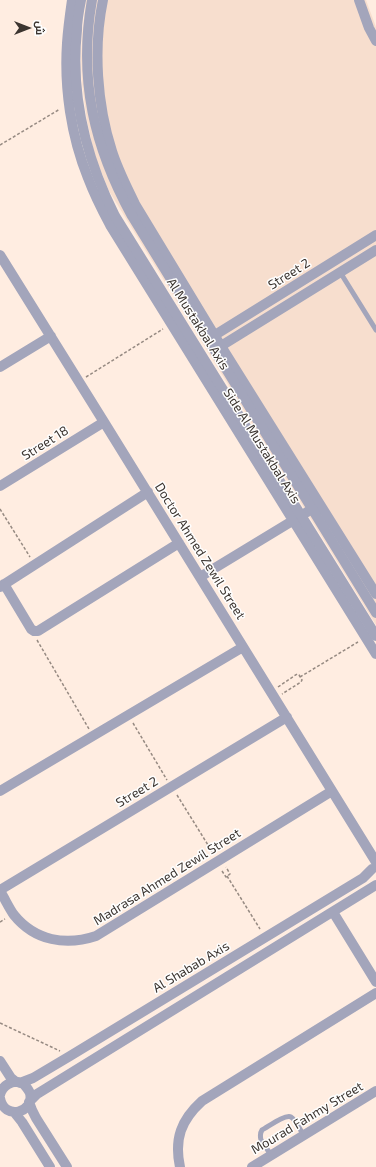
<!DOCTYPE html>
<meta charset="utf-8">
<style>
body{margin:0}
#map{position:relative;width:376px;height:1167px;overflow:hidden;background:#ffede1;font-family:"Exo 2",Cairo,sans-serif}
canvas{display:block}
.north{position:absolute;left:8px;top:8px;width:40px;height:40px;-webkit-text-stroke:3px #fefefe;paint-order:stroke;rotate:90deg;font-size:11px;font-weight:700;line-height:16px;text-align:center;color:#3c3530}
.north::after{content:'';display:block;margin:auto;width:14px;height:18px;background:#3c3530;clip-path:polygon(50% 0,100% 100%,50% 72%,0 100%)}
</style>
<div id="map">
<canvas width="376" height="1167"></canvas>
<div class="north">ش</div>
</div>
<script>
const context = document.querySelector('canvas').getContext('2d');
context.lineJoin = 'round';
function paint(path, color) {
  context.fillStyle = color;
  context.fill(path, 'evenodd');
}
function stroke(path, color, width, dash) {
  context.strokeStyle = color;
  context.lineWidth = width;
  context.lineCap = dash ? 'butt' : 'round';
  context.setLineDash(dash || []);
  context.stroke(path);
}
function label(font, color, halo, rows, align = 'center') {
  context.font = font + ' "Exo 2",sans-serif';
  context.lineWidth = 3;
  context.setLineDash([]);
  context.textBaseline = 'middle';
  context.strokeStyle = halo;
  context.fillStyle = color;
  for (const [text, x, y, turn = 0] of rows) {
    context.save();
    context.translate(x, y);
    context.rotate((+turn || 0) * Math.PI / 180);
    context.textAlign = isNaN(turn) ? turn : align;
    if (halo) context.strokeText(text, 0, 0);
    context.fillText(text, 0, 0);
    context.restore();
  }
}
const built = new Path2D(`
 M 86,0 L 366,0 L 376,27 L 376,625 L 109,191 L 95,157 L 87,121 L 82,84 L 81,59 L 82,34 Z`);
const path = new Path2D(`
 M 0,145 L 60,109
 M 86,377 L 163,329
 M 0,509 L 30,557
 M 37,640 L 89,729
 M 300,677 L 358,642
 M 278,687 L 297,674 L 299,675 L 302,680 L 301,682 L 282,694
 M 133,723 L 167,780
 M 177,795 L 213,853
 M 222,871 L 226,877 L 230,874 L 226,867
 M 227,876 L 260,929
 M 0,922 L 5,919
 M 0,1023 L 60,1051`);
const service = new Path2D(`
 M 340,272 L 376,330
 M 271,1155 L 261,1140 C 260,1136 260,1133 262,1130 C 268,1127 285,1114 291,1117 C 295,1119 301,1131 304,1136`);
const minor = new Path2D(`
 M 72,0 C 70,14 68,28 67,43 C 64,88 71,136 88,178 C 94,194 102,210 110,225 L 376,654
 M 103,0 C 93,48 97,105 112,151 C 118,170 127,187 135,204 L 221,346 L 376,594
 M 359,0 L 369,28 L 376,41
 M 0,255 L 104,422 L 376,862
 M 215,335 L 376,235
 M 221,346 L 376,250
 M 0,367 L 51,336
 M 0,486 L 104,422
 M 200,577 L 312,509
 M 4,584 L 31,629 L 34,631 L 38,631 L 179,543
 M 0,587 L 148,492
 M 0,791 L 243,647
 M 0,890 L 287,717
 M 0,891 C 5,899 9,908 14,915 C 35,941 66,946 96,936 L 332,791
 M 333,912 L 376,982
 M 0,1061 L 11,1078 L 16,1082
 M 20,1083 L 33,1078 L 70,1056 L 363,878 L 372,869
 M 0,1095 C 2,1086 12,1079 22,1083 C 25,1085 28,1089 30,1093 C 35,1113 4,1121 0,1098
 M 30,1101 L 37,1094 L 376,885
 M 29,1102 L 32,1110 L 36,1118 L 67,1167
 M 14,1112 L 22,1122 L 50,1167
 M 180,1167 C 174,1139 181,1120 202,1101 L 376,993
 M 252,1167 L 376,1091`);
const tertiary = new Path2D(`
 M 81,0 C 79,10 77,20 77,30 C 70,96 86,158 115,216 L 376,636
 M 92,0 C 78,79 94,147 132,216 L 376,613`);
const streetNames = [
 ["Street 2",289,274,-32],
 ["Al Mustakbal Axis",198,324,58],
 ["Street 18",45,443,-32],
 ["Side Al Mustakbal Axis",262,446,58],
 ["Doctor Ahmed Zewil Street",200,551,58],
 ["Street 2",137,792,-31],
 ["Madrasa Ahmed Zewil Street",167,877,-32],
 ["Al Shabab Axis",191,967,-31],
 ["Mourad Fahmy Street",307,1118,-31]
];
paint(built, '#f7dece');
stroke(path, '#968a82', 1.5, [3, 2]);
stroke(service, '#a3a5bb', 5);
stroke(minor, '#a3a5bb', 10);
stroke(tertiary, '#a3a5bb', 10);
label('13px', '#3c3530', '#fefefe', streetNames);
</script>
